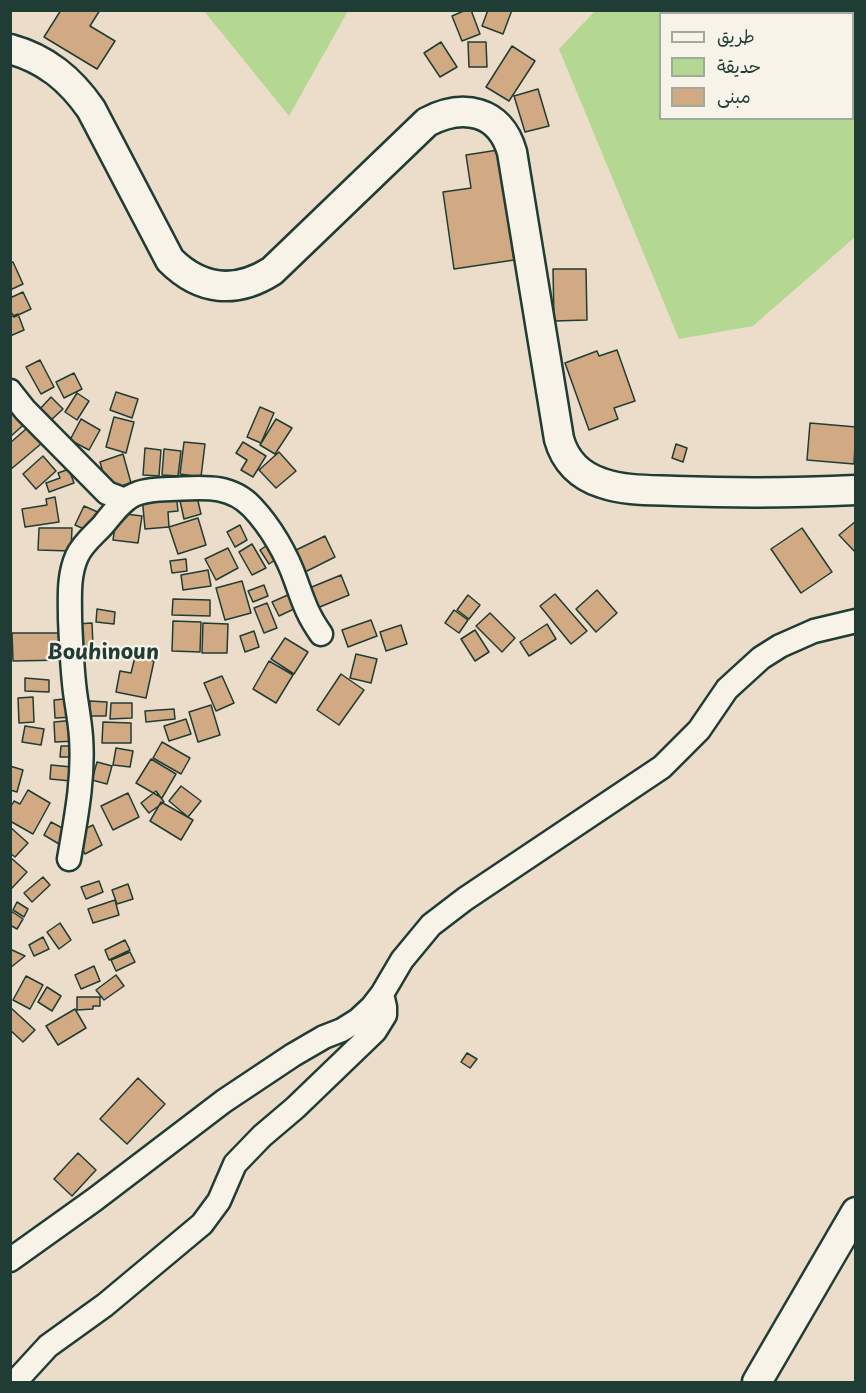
<!DOCTYPE html>
<meta charset="utf-8">
<style>
body{margin:0}
#map{position:relative;width:866px;height:1393px;overflow:hidden;background:#ecddca;font-family:"Playpen Sans","Playpen Sans Arabic",sans-serif}
canvas{display:block}
.frame{position:absolute;inset:0;border:12px solid #1f3d34;pointer-events:none}
.legend{position:absolute;left:659px;top:12px;width:195px;height:108px;box-sizing:border-box;background:#f7f3e8;border:2px solid #a1aaa0;margin:0;padding:8px 10px;list-style:none;font-size:18px;color:#1f3d34}
.legend li{display:flex;align-items:center;gap:12px;height:30px}
.legend b{width:30px;border:2px solid #a1aaa0}
</style>
<div id="map">
<canvas width="866" height="1393"></canvas>
<div class="frame"></div>
<ul class="legend">
<li><b style="height:8px;background:#f7f3e8"></b>طريق</li>
<li><b style="height:16px;background:#b4d791"></b>حديقة</li>
<li><b style="height:16px;background:#d1a983"></b>مبنى</li>
</ul>
</div>
<script>
const context = document.querySelector('canvas').getContext('2d');
context.lineJoin = 'round';
function paint(path, color) {
  context.fillStyle = color;
  context.fill(path, 'evenodd');
}
function stroke(path, color, width, dash) {
  context.strokeStyle = color;
  context.lineWidth = width;
  context.lineCap = dash ? 'butt' : 'round';
  context.setLineDash(dash || []);
  context.stroke(path);
}
function label(font, color, halo, rows, align = 'center') {
  context.font = font + ' "Playpen Sans",sans-serif';
  context.lineWidth = 4.5;
  context.setLineDash([]);
  context.textBaseline = 'middle';
  context.strokeStyle = halo;
  context.fillStyle = color;
  for (const [text, x, y, turn = 0] of rows) {
    context.save();
    context.translate(x, y);
    context.rotate((+turn || 0) * Math.PI / 180);
    context.textAlign = isNaN(turn) ? turn : align;
    if (halo) context.strokeText(text, 0, 0);
    context.fillText(text, 0, 0);
    context.restore();
  }
}
const green = new Path2D(`
 M 204,11 L 348,11 L 289,116 Z
 M 595,11 L 855,11 L 855,237 L 753,326 L 679,339 L 559,49 ZM 660,14 L 852,14 L 852,118 L 660,118 Z`);
const building = new Path2D(`
 M 61,10 L 100,10 L 90,26 L 115,41 L 97,69 L 44,37 Z
 M 466,10 L 471,10 L 480,34 L 462,41 L 452,16 Z
 M 488,10 L 512,10 L 503,34 L 482,26 Z
 M 441,42 L 457,67 L 440,77 L 424,53 Z
 M 468,42 L 486,42 L 487,67 L 469,67 Z
 M 512,46 L 535,61 L 509,101 L 486,87 Z
 M 538,89 L 549,126 L 525,132 L 514,96 Z
 M 498,150 L 514,260 L 454,269 L 443,192 L 471,188 L 466,155 Z
 M 13,262 L 23,284 L 10,290 L 10,263 Z
 M 553,269 L 586,269 L 587,320 L 554,321 Z
 M 23,292 L 31,309 L 14,317 L 10,310 L 10,298 Z
 M 18,314 L 24,330 L 10,336 L 10,317 Z
 M 617,350 L 635,401 L 614,408 L 618,419 L 589,430 L 565,363 L 597,351 L 599,356 Z
 M 40,360 L 54,387 L 41,394 L 26,367 Z
 M 74,373 L 82,389 L 64,398 L 56,382 Z
 M 116,392 L 138,399 L 132,418 L 110,410 Z
 M 77,393 L 89,401 L 77,420 L 65,412 Z
 M 51,397 L 63,409 L 50,421 L 39,410 Z
 M 10,407 L 30,419 L 10,437 Z
 M 260,407 L 274,413 L 261,443 L 247,437 Z
 M 114,417 L 134,422 L 126,453 L 106,447 Z
 M 81,419 L 100,430 L 89,450 L 70,440 Z
 M 276,419 L 292,428 L 275,454 L 260,445 Z
 M 34,422 L 48,438 L 10,470 L 10,443 Z
 M 810,423 L 856,427 L 854,464 L 807,460 Z
 M 184,442 L 205,444 L 201,477 L 180,474 Z
 M 243,442 L 266,456 L 253,477 L 241,470 L 247,460 L 236,453 Z
 M 676,444 L 687,448 L 683,462 L 672,458 Z
 M 145,448 L 161,450 L 159,476 L 143,475 Z
 M 164,449 L 181,451 L 178,476 L 162,475 Z
 M 279,452 L 296,471 L 276,488 L 259,470 Z
 M 123,454 L 131,483 L 108,490 L 100,462 Z
 M 43,456 L 56,471 L 36,489 L 23,474 Z
 M 69,469 L 74,483 L 49,492 L 46,483 L 60,478 L 58,473 Z
 M 176,493 L 178,511 L 168,512 L 169,527 L 145,529 L 142,496 Z
 M 55,497 L 59,522 L 25,527 L 22,509 L 47,505 L 46,499 Z
 M 197,497 L 201,514 L 184,519 L 180,501 Z
 M 84,506 L 100,513 L 91,532 L 75,525 Z
 M 117,513 L 142,516 L 138,543 L 113,540 Z
 M 198,518 L 206,545 L 178,554 L 169,527 Z
 M 856,521 L 856,553 L 839,535 Z
 M 240,525 L 247,540 L 235,547 L 227,532 Z
 M 39,528 L 72,528 L 71,551 L 38,550 Z
 M 802,528 L 832,572 L 801,593 L 771,549 Z
 M 325,536 L 335,557 L 305,572 L 294,551 Z
 M 252,544 L 266,568 L 252,575 L 239,552 Z
 M 269,544 L 278,558 L 269,564 L 260,550 Z
 M 228,548 L 238,568 L 216,580 L 205,559 Z
 M 186,559 L 187,571 L 172,573 L 170,561 Z
 M 208,570 L 211,586 L 183,590 L 181,575 Z
 M 341,575 L 349,595 L 310,611 L 302,591 Z
 M 242,581 L 251,613 L 225,620 L 216,588 Z
 M 264,585 L 268,596 L 253,602 L 248,591 Z
 M 597,590 L 617,613 L 596,632 L 576,609 Z
 M 290,594 L 296,608 L 279,616 L 272,602 Z
 M 555,594 L 587,631 L 571,644 L 540,606 Z
 M 468,595 L 480,605 L 469,619 L 457,610 Z
 M 173,599 L 210,600 L 210,616 L 172,615 Z
 M 267,603 L 277,628 L 264,633 L 254,608 Z
 M 97,609 L 115,612 L 114,624 L 96,622 Z
 M 454,610 L 468,620 L 459,633 L 445,623 Z
 M 490,613 L 515,638 L 502,652 L 476,626 Z
 M 371,620 L 377,636 L 348,647 L 342,630 Z
 M 173,621 L 201,622 L 200,652 L 172,651 Z
 M 92,623 L 93,646 L 77,647 L 76,624 Z
 M 203,623 L 228,624 L 227,653 L 202,653 Z
 M 547,624 L 556,639 L 529,656 L 520,642 Z
 M 401,625 L 407,644 L 386,651 L 380,632 Z
 M 475,630 L 489,652 L 475,661 L 461,639 Z
 M 254,631 L 259,647 L 245,652 L 240,636 Z
 M 12,633 L 64,633 L 65,660 L 13,661 Z
 M 285,638 L 308,652 L 294,674 L 271,659 Z
 M 356,654 L 377,659 L 371,683 L 350,678 Z
 M 135,657 L 154,661 L 146,698 L 116,692 L 120,671 L 131,673 Z
 M 269,661 L 293,675 L 276,703 L 253,689 Z
 M 341,674 L 364,690 L 339,725 L 317,710 Z
 M 222,676 L 234,703 L 216,711 L 204,683 Z
 M 25,678 L 49,680 L 49,692 L 25,691 Z
 M 33,697 L 34,722 L 19,723 L 18,698 Z
 M 74,698 L 75,717 L 55,718 L 54,700 Z
 M 90,701 L 107,702 L 106,716 L 89,716 Z
 M 111,703 L 132,703 L 132,718 L 110,719 Z
 M 211,705 L 220,735 L 198,742 L 189,712 Z
 M 174,709 L 175,719 L 146,722 L 145,711 Z
 M 186,719 L 191,734 L 169,741 L 164,726 Z
 M 75,720 L 76,741 L 55,742 L 54,722 Z
 M 103,722 L 131,723 L 131,743 L 102,743 Z
 M 25,726 L 44,729 L 41,745 L 22,742 Z
 M 162,742 L 190,758 L 181,774 L 153,758 Z
 M 61,746 L 74,746 L 74,757 L 60,757 Z
 M 116,748 L 133,751 L 130,767 L 113,765 Z
 M 151,759 L 176,774 L 162,798 L 136,783 Z
 M 97,762 L 112,766 L 107,784 L 92,780 Z
 M 51,765 L 72,767 L 71,781 L 50,779 Z
 M 10,766 L 23,770 L 17,792 L 10,790 Z
 M 181,786 L 201,801 L 188,817 L 169,801 Z
 M 28,790 L 50,803 L 33,834 L 10,821 L 10,808 L 14,801 L 20,804 Z
 M 156,791 L 164,802 L 149,813 L 141,803 Z
 M 128,793 L 139,817 L 113,830 L 101,806 Z
 M 161,802 L 193,820 L 181,840 L 150,821 Z
 M 51,822 L 66,830 L 59,844 L 44,835 Z
 M 93,825 L 102,845 L 85,854 L 75,834 Z
 M 10,827 L 28,843 L 15,857 L 10,853 Z
 M 10,857 L 27,872 L 12,888 L 10,887 Z
 M 43,877 L 50,885 L 32,902 L 24,893 Z
 M 99,881 L 103,892 L 86,899 L 81,887 Z
 M 128,884 L 133,899 L 117,904 L 112,890 Z
 M 115,900 L 119,915 L 93,923 L 88,909 Z
 M 17,902 L 28,909 L 24,917 L 13,910 Z
 M 11,911 L 23,919 L 17,929 L 10,925 Z
 M 60,923 L 71,940 L 59,949 L 47,932 Z
 M 43,937 L 49,949 L 34,956 L 29,945 Z
 M 125,940 L 130,950 L 109,960 L 105,950 Z
 M 10,949 L 25,956 L 10,968 Z
 M 130,952 L 135,962 L 116,971 L 111,960 Z
 M 94,966 L 100,981 L 81,989 L 75,975 Z
 M 116,975 L 124,986 L 104,1000 L 96,990 Z
 M 26,976 L 43,985 L 30,1009 L 13,1000 Z
 M 47,987 L 61,996 L 52,1011 L 38,1002 Z
 M 77,997 L 100,997 L 100,1006 L 93,1006 L 93,1009 L 77,1010 Z
 M 10,1007 L 35,1030 L 23,1042 L 10,1030 Z
 M 75,1009 L 86,1028 L 58,1045 L 46,1026 Z
 M 467,1053 L 477,1059 L 470,1068 L 461,1062 Z
 M 138,1078 L 165,1104 L 127,1144 L 100,1119 Z
 M 78,1153 L 96,1170 L 72,1196 L 54,1179 Z`);
const minor = new Path2D(`
 M 10,391 L 25,410 L 107,493 L 125,500
 M 69,859 C 76,818 84,778 81,737 C 80,722 77,707 75,692 C 72,668 71,643 70,619 C 70,598 68,576 77,556 C 83,543 94,535 103,525 C 127,495 132,490 171,489 C 201,488 229,483 252,507 C 271,527 287,555 296,581 C 304,603 307,614 321,634
 M 10,1260 L 94,1200 L 224,1101 L 293,1055 L 324,1037 L 342,1030 L 358,1020 L 372,1007 L 382,994 L 402,960 L 431,925 L 465,899 L 662,767 L 699,730 L 727,689 L 761,658 L 780,646 L 814,631 L 856,621
 M 15,1382 L 48,1346 L 105,1305 L 202,1224 L 219,1201 L 235,1164 L 262,1136 L 295,1108 L 375,1031 L 385,1015 L 385,1007 L 382,994`);
const major = new Path2D(`
 M 10,49 C 46,59 70,79 91,109 L 170,260 C 201,291 236,294 272,271 L 427,122 C 463,103 500,110 512,152 L 559,439 C 565,461 580,476 602,483 C 625,491 651,490 675,491 C 735,493 795,493 856,490
 M 757,1382 L 856,1212`);
const quarterNames = [
 ["Bouhinoun",103,653]
];
paint(green, '#b4d791');
paint(building, '#d1a983');
stroke(building, '#1f3d34', 1.5);
stroke(minor, '#1f3d34', 27);
stroke(major, '#1f3d34', 33);
stroke(minor, '#f7f3e8', 22);
stroke(major, '#f7f3e8', 28);
label('bold 21px', '#1f3d34', '#f7f3e8', quarterNames);
</script>
